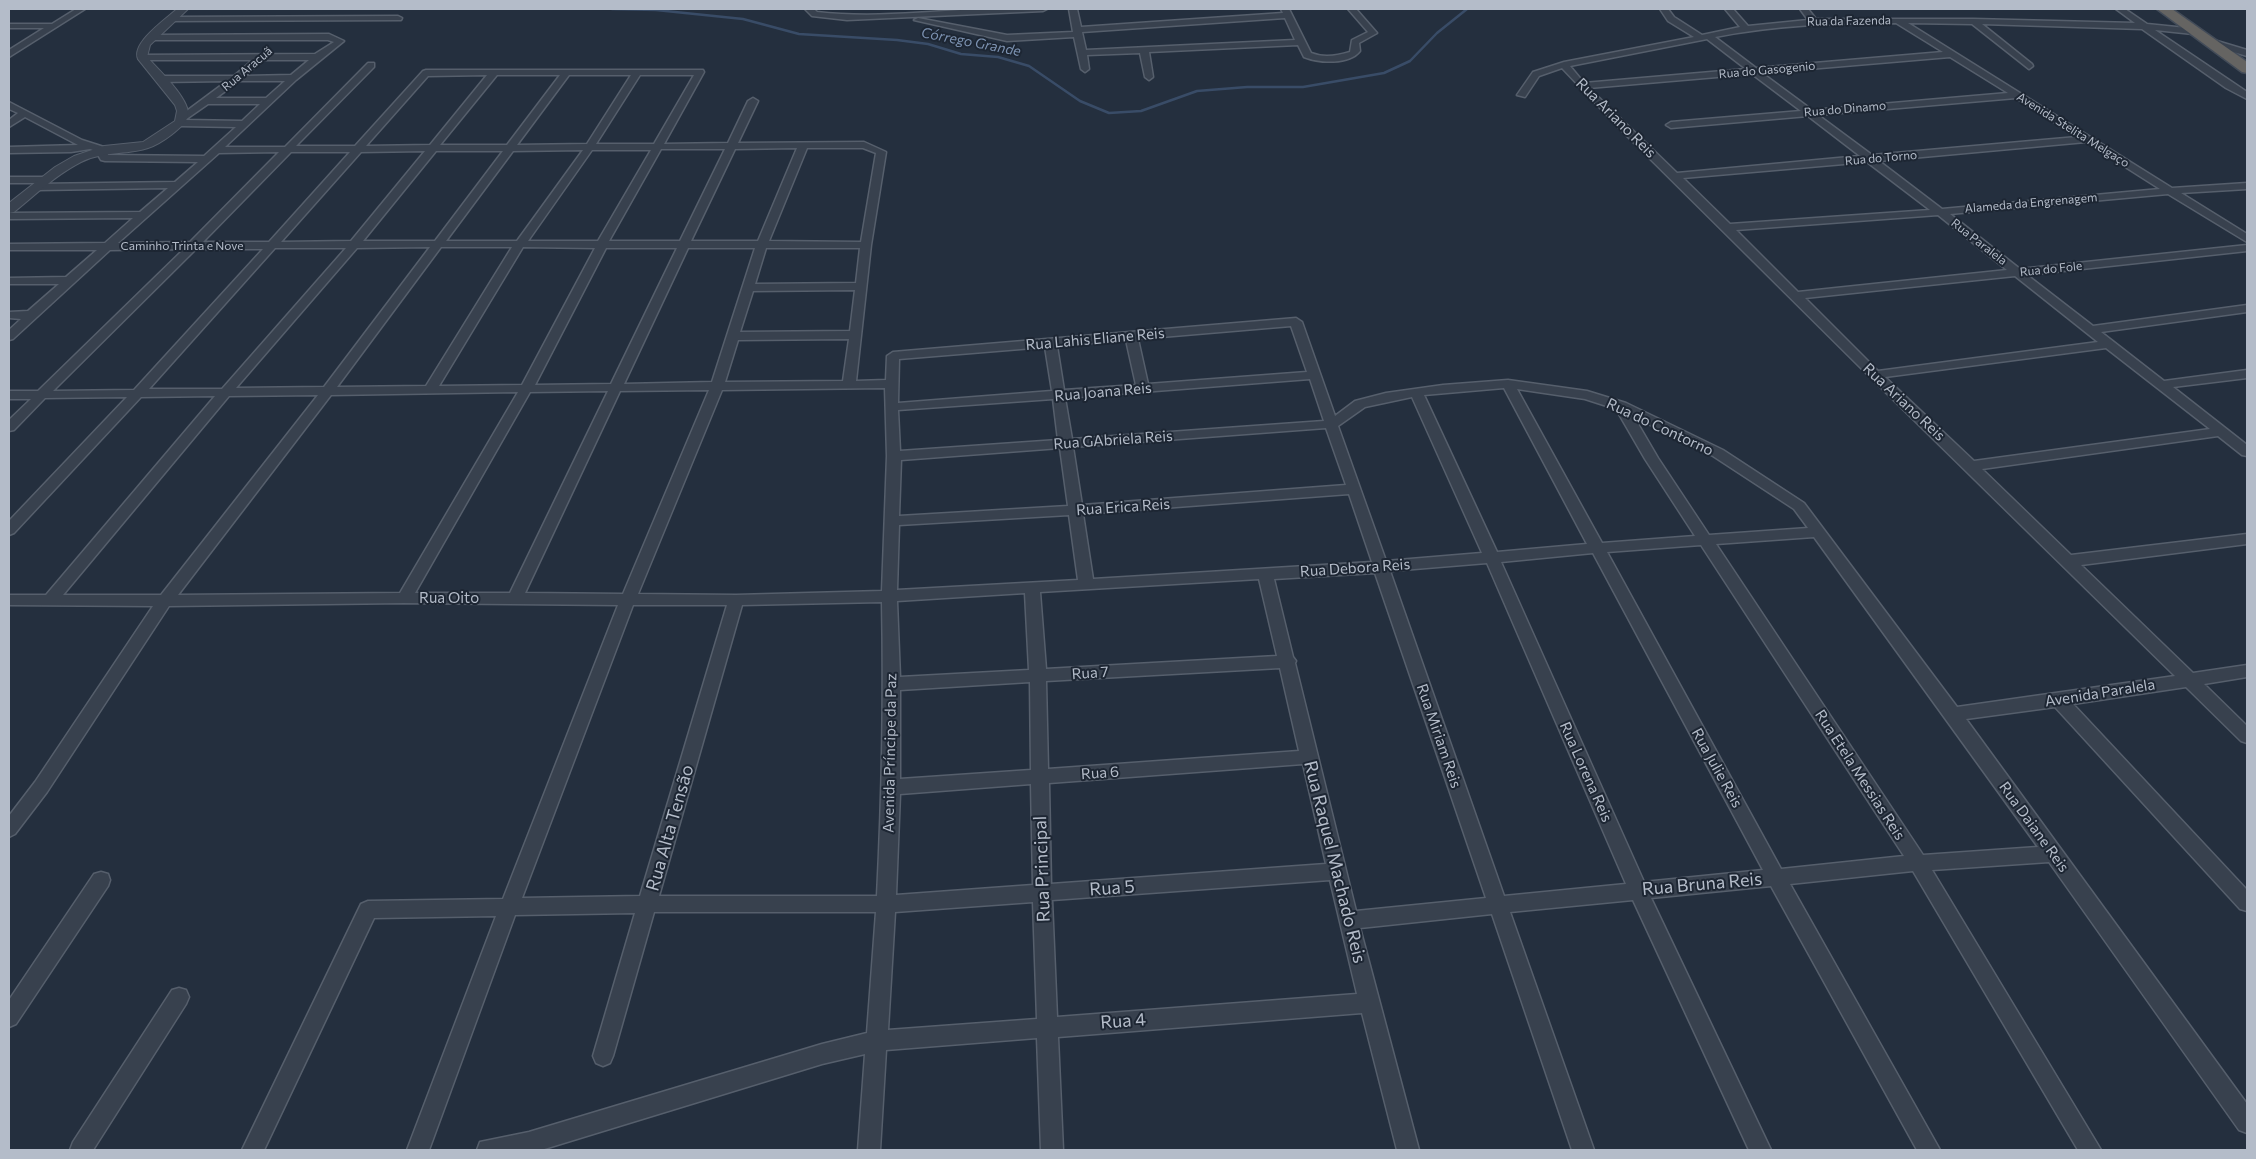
<!DOCTYPE html>
<meta charset="utf-8">
<style>
body{margin:0}
#map{position:relative;width:2256px;height:1159px;overflow:hidden;background:#242f3e;font-family:Commissioner,sans-serif}
canvas{display:block}
.frame{position:absolute;inset:0;border:10px solid #b4bcc9;pointer-events:none}
</style>
<div id="map">
<canvas width="2256" height="1159"></canvas>
<div class="frame"></div>
</div>
<script>
const context = document.querySelector('canvas').getContext('2d');
context.lineJoin = 'round';
function stroke(path, color, width, dash) {
  context.strokeStyle = color;
  context.lineWidth = width;
  context.lineCap = dash ? 'butt' : 'round';
  context.setLineDash(dash || []);
  context.stroke(path);
}
function paint(path, color) {
  context.fillStyle = color;
  context.fill(path, 'evenodd');
}
function label(font, color, halo, rows, align = 'center') {
  context.font = font + ' Commissioner,sans-serif';
  context.lineWidth = 4;
  context.setLineDash([]);
  context.textBaseline = 'middle';
  context.strokeStyle = halo;
  context.fillStyle = color;
  for (const [text, x, y, turn = 0] of rows) {
    context.save();
    context.translate(x, y);
    context.rotate((+turn || 0) * Math.PI / 180);
    context.textAlign = isNaN(turn) ? turn : align;
    if (halo) context.strokeText(text, 0, 0);
    context.fillText(text, 0, 0);
    context.restore();
  }
}
const stream = new Path2D(`
 M 612,9 L 656,10 L 743,19 L 799,34 L 897,40 L 928,44 L 961,54 L 998,57 L 1029,66 L 1080,101 L 1109,113 L 1141,111 L 1197,91 L 1247,87 L 1303,87 L 1384,73 L 1410,61 L 1437,33 L 1467,9`);
const minor = new Path2D(`
 M 76,9 L 85,9 L 9,57 L 9,50 L 44,28 L 9,28 L 9,24 L 52,24 Z
 M 805,9 L 814,9 L 817,12 C 893,21 971,4 1047,9 L 1043,11 L 847,20 L 812,16 Z
 M 1069,9 L 1077,9 L 1081,27 L 1283,13 L 1281,9 L 1289,9 L 1311,53 C 1323,58 1337,56 1350,52 L 1352,40 L 1368,32 L 1348,9 L 1356,9 L 1377,33 L 1359,43 L 1360,51 C 1349,65 1319,63 1304,57 L 1298,45 L 1149,52 L 1153,77 L 1149,80 L 1145,77 L 1140,53 L 1087,55 L 1089,69 L 1085,72 L 1081,69 L 1074,37 L 1007,41 L 914,20 L 918,18 L 1007,35 L 1073,32 ZM 1285,18 L 1295,40 L 1086,50 L 1082,32 Z
 M 1660,9 L 1668,9 L 1674,17 L 1702,35 L 1740,27 L 1725,9 L 1733,9 L 1748,26 L 1808,20 L 1800,9 L 1808,9 L 1816,19 L 1973,19 L 2135,23 L 2116,9 L 2125,9 L 2147,24 L 2196,29 L 2197,31 L 2193,34 L 2155,30 L 2247,92 L 2247,99 L 2226,88 L 2142,29 L 1982,24 L 2032,64 L 2033,66 L 2029,69 L 1972,24 L 1908,23 L 2172,188 L 2247,183 L 2247,189 L 2181,193 L 2247,234 L 2247,242 L 2168,194 L 1950,214 L 2020,269 L 2247,245 L 2247,251 L 2027,275 L 2093,326 L 2247,305 L 2247,312 L 2101,332 L 2164,381 L 2247,370 L 2247,378 L 2173,387 L 2247,445 L 2247,456 L 2242,455 L 2218,436 L 1982,469 L 2071,555 L 2247,534 L 2247,544 L 2081,565 L 2193,673 L 2247,665 L 2247,677 L 2204,684 L 2247,726 L 2247,743 L 2241,741 L 2186,687 L 2073,704 L 2247,890 L 2247,911 L 2240,909 L 2055,707 L 1966,719 L 2247,1104 L 2247,1133 L 2239,1130 L 2049,862 L 1932,870 L 2101,1150 L 2078,1150 L 1913,871 L 1790,884 L 1940,1150 L 1917,1150 L 1771,886 L 1651,898 L 1771,1150 L 1749,1150 L 1633,900 L 1510,912 L 1594,1150 L 1572,1150 L 1492,914 L 1360,928 L 1419,1150 L 1397,1150 L 1362,1013 L 1058,1037 L 1063,1150 L 1041,1150 L 1037,1038 L 886,1050 L 880,1150 L 858,1150 L 865,1054 L 822,1064 L 541,1150 L 477,1150 L 480,1142 L 529,1132 L 822,1044 L 867,1033 L 876,912 L 654,912 L 613,1056 L 610,1063 L 603,1066 L 596,1063 L 593,1056 L 635,913 L 515,915 L 429,1150 L 407,1150 L 496,916 L 374,918 L 264,1150 L 242,1150 L 361,904 L 368,901 L 503,899 L 618,605 L 404,603 L 169,606 L 47,792 L 15,834 L 9,837 L 9,816 L 35,782 L 153,606 L 9,605 L 9,595 L 46,595 L 215,396 L 141,397 L 14,533 L 9,535 L 9,521 L 127,397 L 45,398 L 14,430 L 9,431 L 9,420 L 31,399 L 9,399 L 9,391 L 38,391 L 184,249 L 110,250 L 13,339 L 9,340 L 9,330 L 21,319 L 9,318 L 9,312 L 28,311 L 59,284 L 9,284 L 9,278 L 66,277 L 97,250 L 9,250 L 9,244 L 105,243 L 133,218 L 9,219 L 9,213 L 140,212 L 168,188 L 37,190 L 32,187 L 37,184 L 175,182 L 198,162 L 105,161 L 101,160 L 98,155 L 99,152 L 90,149 L 71,152 L 9,153 L 9,147 L 78,145 L 25,117 L 9,127 L 9,120 L 18,113 L 9,109 L 9,102 L 82,140 L 107,148 L 108,155 L 204,156 L 236,127 L 180,126 L 175,123 L 180,120 L 178,118 L 180,116 L 227,81 L 160,82 L 156,79 L 160,76 L 234,76 L 253,60 L 142,60 L 139,59 L 139,55 L 315,54 L 334,42 L 328,40 L 148,40 L 148,36 L 151,35 L 329,34 L 344,41 L 296,80 L 225,147 L 285,147 L 368,63 L 374,63 L 374,67 L 296,146 L 355,146 L 423,71 L 426,70 L 703,70 L 704,72 L 664,144 L 728,143 L 748,101 L 753,98 L 758,101 L 738,143 L 864,142 L 886,152 L 871,245 L 856,381 L 886,380 L 887,356 L 893,352 L 1296,318 L 1302,322 L 1335,416 L 1355,401 L 1386,393 L 1443,385 L 1508,380 L 1587,391 L 1626,403 L 1723,450 L 1804,503 L 1957,707 L 2175,676 L 1871,378 L 1621,130 L 1562,68 L 1539,76 L 1525,97 L 1517,95 L 1533,72 L 1564,62 L 1694,37 L 1668,21 ZM 1896,23 L 1943,52 L 1756,68 L 1715,37 C 1775,25 1835,23 1896,23 ZM 1707,39 L 1746,69 L 1584,83 L 1570,66 ZM 1950,57 L 2008,93 L 1812,110 L 1762,73 ZM 263,60 L 309,60 L 291,75 L 245,76 ZM 1752,74 L 1801,111 L 1671,122 L 1666,125 L 1671,128 L 1808,116 L 1860,156 L 1677,173 L 1589,88 ZM 487,75 L 430,145 L 366,146 L 428,76 ZM 497,75 L 560,75 L 507,145 L 440,145 ZM 569,75 L 631,75 L 587,144 L 517,145 ZM 640,75 L 694,75 L 654,144 L 596,144 ZM 239,81 L 285,81 L 266,98 L 216,98 ZM 2016,98 L 2077,137 L 1872,155 L 1818,115 ZM 208,104 L 260,104 L 242,121 L 185,120 ZM 2086,142 L 2160,189 L 1942,209 L 1879,161 ZM 797,148 L 758,241 L 691,241 L 735,149 ZM 807,148 L 863,148 L 876,153 L 861,242 L 769,241 ZM 661,149 L 725,149 L 680,241 L 609,241 ZM 583,150 L 517,241 L 446,241 L 513,151 ZM 592,150 L 651,150 L 598,241 L 528,241 ZM 425,151 L 351,241 L 281,242 L 361,152 ZM 436,151 L 503,151 L 435,241 L 363,241 ZM 279,152 L 190,242 L 118,243 L 219,153 ZM 291,152 L 350,152 L 269,242 L 203,242 ZM 1867,162 L 1930,210 L 1730,224 L 1683,178 ZM 1938,215 L 2007,270 L 1798,292 L 1736,230 ZM 430,247 L 324,387 L 236,388 L 357,248 ZM 441,247 L 512,247 L 426,386 L 337,387 ZM 523,247 L 595,248 L 522,385 L 439,386 ZM 275,248 L 346,248 L 222,389 L 149,389 ZM 606,248 L 677,248 L 611,384 L 535,385 ZM 688,248 L 755,248 L 712,382 L 624,384 ZM 766,248 L 860,248 L 856,283 L 755,284 ZM 196,249 L 263,249 L 134,390 L 53,391 ZM 2015,276 L 2098,342 L 1878,371 L 1805,298 ZM 855,290 L 850,331 L 740,332 L 753,291 ZM 1291,326 L 1307,372 L 1148,384 L 1138,339 ZM 849,339 L 843,381 L 725,382 L 738,340 ZM 1126,340 L 1136,385 L 1064,390 L 1057,346 ZM 1045,347 L 1052,391 L 898,403 L 899,359 ZM 2106,348 L 2210,429 L 1974,461 L 1885,377 ZM 1310,379 L 1324,421 L 1072,439 L 1065,398 ZM 885,388 L 887,456 L 882,591 L 736,595 L 638,594 L 722,390 ZM 1504,388 L 1587,544 L 1497,552 L 1424,395 ZM 1517,389 L 1585,399 L 1616,409 L 1645,459 L 1695,536 L 1602,543 ZM 709,390 L 623,594 L 525,593 L 620,391 ZM 608,391 L 510,593 L 415,593 L 530,392 ZM 518,392 L 400,593 L 178,595 L 331,395 ZM 318,395 L 161,595 L 63,595 L 229,396 ZM 1412,397 L 1482,553 L 1386,561 L 1338,426 L 1365,407 ZM 1053,399 L 1058,440 L 900,451 L 898,410 ZM 1634,417 L 1713,456 L 1794,509 L 1808,528 L 1709,535 L 1658,458 ZM 1326,428 L 1346,485 L 1082,505 L 1073,447 ZM 1060,448 L 1068,506 L 899,516 L 901,460 ZM 1349,494 L 1372,562 L 1093,579 L 1083,514 ZM 1069,515 L 1078,580 L 897,590 L 899,525 ZM 1814,537 L 2038,847 L 1923,855 L 1716,544 ZM 1701,545 L 1904,856 L 1781,869 L 1607,552 ZM 1593,553 L 1763,870 L 1644,882 L 1501,562 ZM 1487,563 L 1626,884 L 1504,896 L 1390,571 ZM 1375,573 L 1486,898 L 1356,911 L 1295,663 L 1296,661 L 1293,657 L 1274,579 ZM 1259,579 L 1277,656 L 1046,669 L 1040,592 ZM 1025,593 L 1029,670 L 900,677 L 897,601 ZM 882,602 C 884,700 882,797 877,896 L 659,896 L 742,605 ZM 633,605 L 727,605 L 640,896 L 522,898 ZM 1280,668 L 1299,751 L 1048,769 L 1046,681 ZM 1030,682 L 1031,770 L 900,779 L 900,690 ZM 1303,764 L 1326,864 L 1051,884 L 1049,783 ZM 1031,784 L 1033,885 L 896,895 L 900,794 ZM 1330,880 L 1357,994 L 1057,1017 L 1052,900 ZM 1033,902 L 1037,1019 L 888,1030 L 895,912 Z
 M 398,16 L 402,18 L 401,20 L 171,21 L 167,19 L 171,17 Z
 M 2207,38 L 2247,50 L 2247,56 L 2204,43 L 2203,41 Z
 M 9,177 L 45,177 L 50,180 L 45,183 L 9,183 Z
 M 101,872 L 108,874 L 110,880 L 108,886 L 16,1024 L 9,1027 L 9,1000 L 94,874 Z
 M 179,988 L 186,990 L 189,997 L 186,1004 L 93,1150 L 70,1150 L 73,1142 L 172,990 Z`);
const tertiary = new Path2D(`
 M 177,9 L 188,9 L 150,45 L 147,57 C 158,69 190,99 188,115 C 187,126 159,145 148,148 C 126,155 103,151 81,162 C 57,174 35,195 14,212 L 9,213 L 9,203 L 55,167 L 74,156 L 104,146 L 143,142 L 175,121 L 177,111 L 175,105 L 138,59 C 131,43 166,19 177,9 Z`);
const trunk = new Path2D(`
 M 2157,9 L 2172,9 L 2247,62 L 2247,73 L 2242,72 Z`);
const farStreetnames = [
 ["Rua da Fazenda",1849,21,-1],
 ["Rua Aracuã",247,69,-40],
 ["Rua do Gasogenio",1767,70,-5],
 ["Rua do Dinamo",1845,109,-5],
 ["Avenida Stelita Melgaço",2073,130,32],
 ["Rua do Torno",1881,158,-5],
 ["Alameda da Engrenagem",2031,203,-5],
 ["Rua Paralela",1979,242,38],
 ["Caminho Trinta e Nove",182,246],
 ["Rua do Fole",2051,269,-6]
];
const farWaternames = [
 ["Córrego Grande",971,42,11]
];
const streetNames = [
 ["Rua Ariano Reis",1616,118,45],
 ["Rua Lahis Eliane Reis",1095,339,-5],
 ["Rua Joana Reis",1103,392,-5],
 ["Rua Ariano Reis",1904,402,43],
 ["Rua do Contorno",1660,427,25],
 ["Rua GAbriela Reis",1113,440,-4],
 ["Rua Erica Reis",1123,507,-4],
 ["Rua Debora Reis",1355,568,-4],
 ["Rua Oito",449,598],
 ["Rua 7",1090,673,-4],
 ["Avenida Paralela",2100,693,-9],
 ["Rua Miriam Reis",1439,736,71],
 ["Avenida Príncipe da Paz",890,753,-89],
 ["Rua Julie Reis",1717,768,61],
 ["Rua Lorena Reis",1586,772,66],
 ["Rua 6",1100,773,-4],
 ["Rua Etela Messias Reis",1860,775,57],
 ["Rua Daiane Reis",2034,827,54]
];
const nearStreetnames = [
 ["Rua Alta Tensão",670,828,-74],
 ["Rua Raquel Machado Reis",1335,862,76],
 ["Rua Principal",1042,869,-92],
 ["Rua Bruna Reis",1702,884,-5],
 ["Rua 5",1112,888,-4],
 ["Rua 4",1123,1021,-4]
];
stroke(stream, '#394c67', 2.5);
stroke(minor, '#565f6c', 3);
stroke(tertiary, '#565f6c', 2);
stroke(trunk, '#434c59', 3);
paint(minor, '#38414e');
paint(tertiary, '#38414e');
paint(trunk, '#656462');
label('12px', '#b4bcc9', '#1d2633', farStreetnames);
label('italic 14px', '#7c92b1', '#1d2633', farWaternames);
label('15px', '#b4bcc9', '#1d2633', streetNames);
label('18px', '#b4bcc9', '#1d2633', nearStreetnames);
</script>
